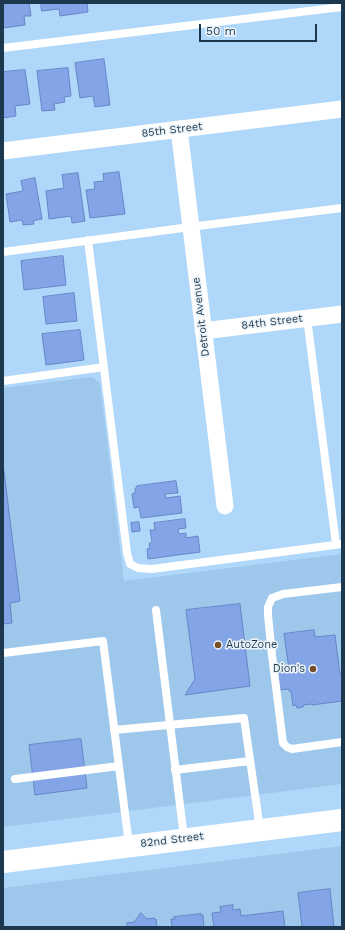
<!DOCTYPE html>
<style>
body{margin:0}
#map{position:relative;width:345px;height:930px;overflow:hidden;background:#afd7f9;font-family:"Work Sans",sans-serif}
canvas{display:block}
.frame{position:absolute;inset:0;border:4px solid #1b384e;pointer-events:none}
.scale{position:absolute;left:199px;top:24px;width:118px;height:18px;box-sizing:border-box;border:2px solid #1b384e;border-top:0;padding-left:5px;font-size:12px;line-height:14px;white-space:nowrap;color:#1b384e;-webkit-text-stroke:3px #edf4f9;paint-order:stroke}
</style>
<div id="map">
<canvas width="345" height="930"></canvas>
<div class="frame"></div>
<div class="scale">50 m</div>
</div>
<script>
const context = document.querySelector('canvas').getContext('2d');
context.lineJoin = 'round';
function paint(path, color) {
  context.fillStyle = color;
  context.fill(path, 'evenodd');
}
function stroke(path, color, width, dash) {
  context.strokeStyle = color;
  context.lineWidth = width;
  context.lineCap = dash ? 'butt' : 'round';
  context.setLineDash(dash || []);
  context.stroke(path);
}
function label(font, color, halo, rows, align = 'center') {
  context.font = font + ' "Work Sans",sans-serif';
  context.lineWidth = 3;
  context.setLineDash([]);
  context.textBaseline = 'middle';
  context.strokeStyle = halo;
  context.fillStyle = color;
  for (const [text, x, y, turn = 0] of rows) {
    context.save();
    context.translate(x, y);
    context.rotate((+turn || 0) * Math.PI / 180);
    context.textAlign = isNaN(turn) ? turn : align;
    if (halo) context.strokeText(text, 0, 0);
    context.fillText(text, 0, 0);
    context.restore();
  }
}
const built = new Path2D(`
 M 92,377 L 100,383 L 124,581 L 342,554 L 342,784 L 3,827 L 3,388 Z
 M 342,846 L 342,927 L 3,927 L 3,888 Z`);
const building = new Path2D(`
 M 3,3 L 29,3 L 31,16 L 24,16 L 25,25 L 3,28 Z
 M 41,3 L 87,3 L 88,12 L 60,16 L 59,9 L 42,11 Z
 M 104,59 L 110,105 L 95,107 L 93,96 L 80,98 L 75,63 Z
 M 68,68 L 71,96 L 64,97 L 65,102 L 54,104 L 55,110 L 42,111 L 37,71 Z
 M 25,70 L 30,104 L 15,106 L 16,116 L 3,118 L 3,72 Z
 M 119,172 L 125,214 L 90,218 L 86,190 L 95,189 L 94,182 L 104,181 L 103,174 Z
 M 78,173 L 85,221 L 72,223 L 71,216 L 49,219 L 46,191 L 64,188 L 62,175 Z
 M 35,178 L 42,219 L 33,221 L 34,224 L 23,225 L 22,220 L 10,222 L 6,194 L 23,191 L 21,181 Z
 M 63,256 L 66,285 L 24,290 L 21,261 Z
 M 74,293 L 77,321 L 46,324 L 43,297 Z
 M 80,330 L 84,360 L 46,365 L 42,334 Z
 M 3,463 L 20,601 L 10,603 L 12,623 L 3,624 Z
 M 176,481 L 178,493 L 165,494 L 166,498 L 180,496 L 182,513 L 141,518 L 139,507 L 134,508 L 132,494 L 135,493 L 135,489 L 137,486 Z
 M 185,519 L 186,528 L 178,529 L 179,534 L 186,533 L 186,538 L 198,536 L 200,552 L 148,559 L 147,549 L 150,548 L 149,544 L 152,541 L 150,530 L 155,530 L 154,523 Z
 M 139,522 L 140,531 L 132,532 L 131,523 Z
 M 240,604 L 250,686 L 185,695 L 195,679 L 186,610 Z
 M 314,630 L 315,637 L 335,635 L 340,675 L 342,675 L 342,701 L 312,705 L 312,704 L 303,705 L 303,707 L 297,708 L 296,705 L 293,706 L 291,691 L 289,691 L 289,689 L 278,690 L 276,672 L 286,670 L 286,669 L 289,669 L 284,634 Z
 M 81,739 L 87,788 L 35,795 L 29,745 Z
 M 330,889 L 334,927 L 302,927 L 298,893 Z
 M 233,905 L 233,910 L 240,909 L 241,916 L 283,911 L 285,927 L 214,927 L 212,913 L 221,912 L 220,907 Z
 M 141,913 L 147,919 L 154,918 L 154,919 L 156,919 L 157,927 L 127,927 L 127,923 L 134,922 Z
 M 201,914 L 201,916 L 203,915 L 204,927 L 172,927 L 171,919 L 175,919 L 174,917 Z`);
const service = new Path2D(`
 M 3,48 L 342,7
 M 88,240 L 127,553 L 130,564 L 138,568 L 152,569 L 342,544
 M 3,252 L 190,227 L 342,208
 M 307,318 L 336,544
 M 3,381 L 104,367
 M 342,587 L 283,594 L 272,598 L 268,607 L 268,615 L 272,655 L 283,743 L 287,747 L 292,749 L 342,742
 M 156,610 L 184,838
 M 3,653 L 103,641 L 129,845
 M 114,730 L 244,718 L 260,829
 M 175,770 L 250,761
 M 15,779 L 119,766`);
const minor = new Path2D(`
 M 179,129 L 225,506
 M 3,151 L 342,109
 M 203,331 L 342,314`);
const secondary = new Path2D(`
 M 3,862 L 342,820`);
const markers = [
 [218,645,4,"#734e29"],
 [313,669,4,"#734e29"]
];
const streetNames = [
 ["85th Street",172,130,-7],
 ["Detroit Avenue",201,317,-97],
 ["84th Street",272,322,-7],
 ["82nd Street",172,840,-7]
];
const poiNames = [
 ["AutoZone",226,645],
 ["Dion's",305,669,"right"]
];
paint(built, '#9dc8ec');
paint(building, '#83a4e7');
stroke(building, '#6686c6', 1);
stroke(service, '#fff', 8);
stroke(minor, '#fff', 17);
stroke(secondary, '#fff', 22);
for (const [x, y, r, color] of markers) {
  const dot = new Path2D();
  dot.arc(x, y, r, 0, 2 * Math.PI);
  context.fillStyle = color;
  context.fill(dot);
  stroke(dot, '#edf4f9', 1.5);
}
label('11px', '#1b384e', '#edf4f9', streetNames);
label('11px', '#1b384e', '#edf4f9', poiNames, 'left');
</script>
